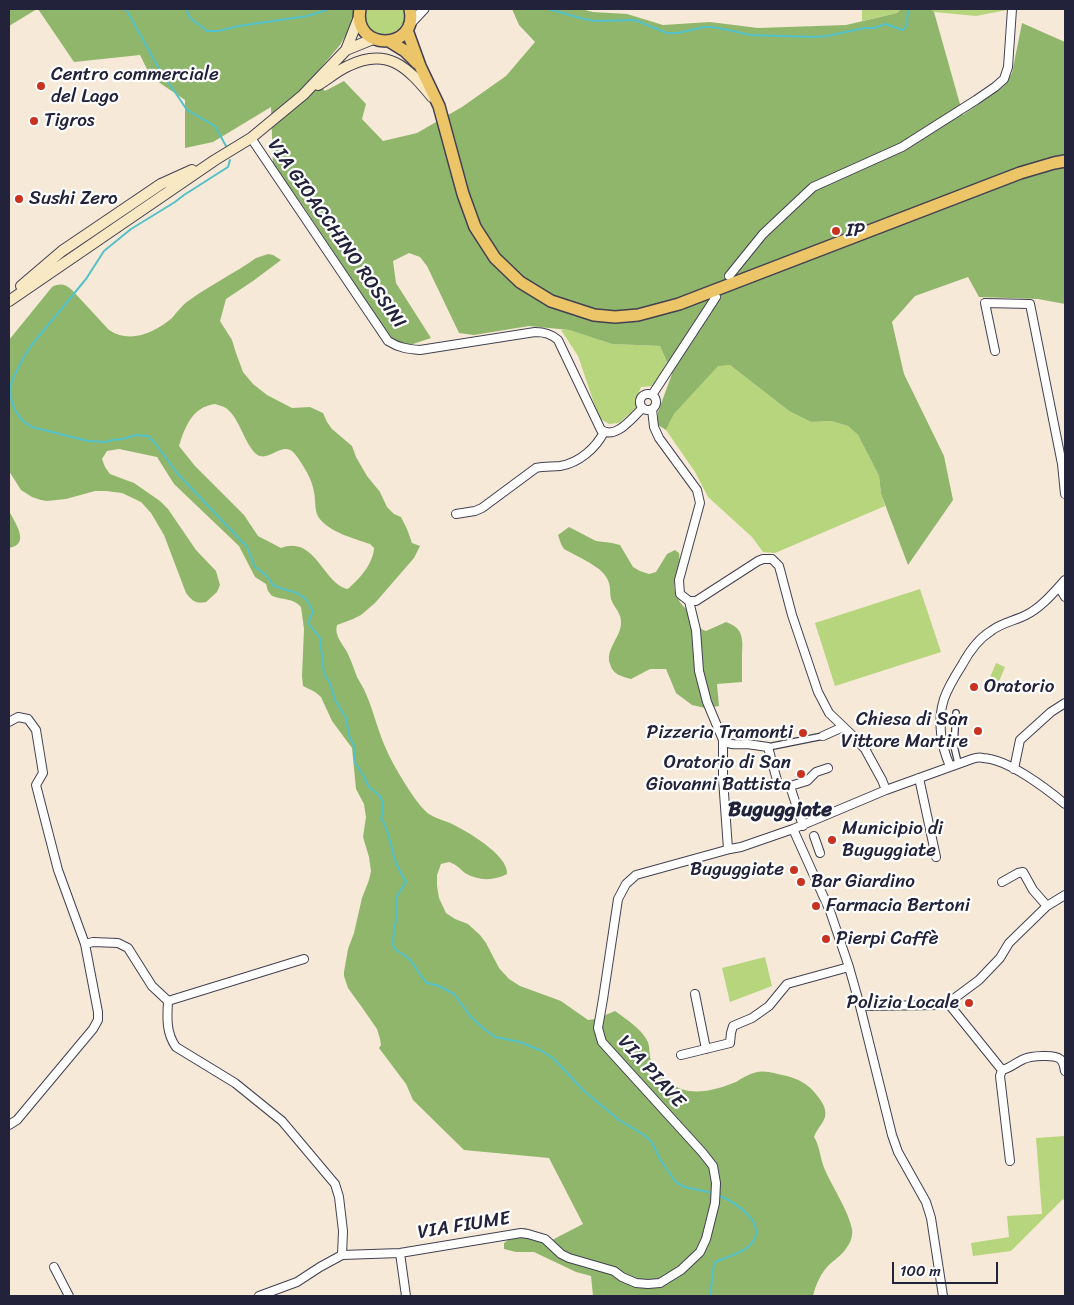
<!DOCTYPE html>
<meta charset="utf-8">
<style>
body{margin:0}
#map{position:relative;width:1074px;height:1305px;overflow:hidden;background:#f7e9d7;font-family:Sriracha,sans-serif}
canvas{display:block}
.frame{position:absolute;inset:0;border:10px solid #22223b;pointer-events:none}
.scale{position:absolute;left:892px;top:1262px;width:106px;height:22px;box-sizing:border-box;border:2px solid #22223b;border-top:0;padding-left:6px;font-size:15px;line-height:18px;white-space:nowrap;color:#22223b;-webkit-text-stroke:4px #fff;paint-order:stroke}
</style>
<div id="map">
<canvas width="1074" height="1305"></canvas>
<div class="frame"></div>
<div class="scale">100 m</div>
</div>
<script>
const context = document.querySelector('canvas').getContext('2d');
context.lineJoin = 'round';
function paint(path, color) {
  context.fillStyle = color;
  context.fill(path, 'evenodd');
}
function stroke(path, color, width, dash) {
  context.strokeStyle = color;
  context.lineWidth = width;
  context.lineCap = dash ? 'butt' : 'round';
  context.setLineDash(dash || []);
  context.stroke(path);
}
function label(font, color, halo, rows, align = 'center') {
  context.font = font + ' Sriracha,sans-serif';
  context.lineWidth = 4.5;
  context.setLineDash([]);
  context.textBaseline = 'middle';
  context.strokeStyle = halo;
  context.fillStyle = color;
  for (const [text, x, y, turn = 0] of rows) {
    context.save();
    context.translate(x, y);
    context.rotate((+turn || 0) * Math.PI / 180);
    context.textAlign = isNaN(turn) ? turn : align;
    if (halo) context.strokeText(text, 0, 0);
    context.fillText(text, 0, 0);
    context.restore();
  }
}
const green = new Path2D(`
 M 367,9 L 403,9 C 413,42 356,43 367,9 Z
 M 862,9 L 901,9 L 897,13 L 862,21 Z
 M 931,9 L 1007,9 L 1007,10 L 976,16 L 934,12 Z
 M 561,330 L 569,330 L 612,344 L 660,346 L 667,363 L 654,386 L 641,387 L 638,395 L 637,407 L 619,423 L 609,424 L 599,418 L 578,356 Z
 M 718,365 L 730,365 L 789,411 L 811,422 L 831,421 L 848,426 L 858,435 L 879,476 L 881,494 L 885,506 L 775,553 L 763,552 L 752,537 L 708,497 L 695,472 L 666,430 L 674,414 Z
 M 920,589 L 941,652 L 835,686 L 815,623 Z
 M 996,663 L 1005,667 L 995,691 L 986,687 Z
 M 765,957 L 772,986 L 730,1002 L 722,968 Z
 M 1065,1136 L 1065,1199 L 1062,1200 L 1011,1251 L 973,1256 L 971,1243 L 1009,1237 L 1007,1216 L 1042,1214 L 1036,1138 Z`);
const forest = new Path2D(`
 M 9,9 L 37,9 L 9,26 Z
 M 38,9 L 356,9 L 354,21 L 340,45 L 313,77 L 325,91 L 344,81 L 366,104 L 362,119 L 383,141 L 417,133 L 462,107 L 506,76 L 535,42 L 519,25 L 512,9 L 581,9 L 593,12 L 627,14 L 663,25 L 710,22 L 758,28 L 846,25 L 897,13 L 901,9 L 931,9 L 934,12 L 963,115 L 1004,86 L 1012,73 L 1022,23 L 1065,42 L 1065,304 L 1038,299 L 979,297 L 968,277 L 915,296 L 892,322 L 904,374 L 944,456 L 953,500 L 908,565 L 881,494 L 879,476 L 858,435 L 848,426 L 831,421 L 811,422 L 789,411 L 730,365 L 718,366 L 674,414 L 666,430 L 658,425 L 658,412 L 672,374 L 660,346 L 612,344 L 569,330 L 529,326 L 474,335 L 459,333 L 427,266 L 420,257 L 409,253 L 393,261 L 396,283 L 431,338 L 410,345 L 393,341 L 301,203 L 273,165 L 271,107 L 213,142 L 185,148 L 185,100 L 151,77 L 140,55 L 74,62 Z
 M 268,254 L 273,255 L 281,260 L 253,281 L 226,299 L 220,321 L 232,340 L 236,353 L 243,372 L 253,384 L 267,395 L 292,408 L 310,407 L 323,413 L 327,422 L 332,429 L 352,446 L 356,457 L 367,476 L 380,492 L 387,507 L 394,514 L 401,517 L 407,529 L 412,543 L 420,546 L 414,558 L 375,603 L 361,615 L 353,619 L 337,625 C 334,635 342,643 347,652 C 351,660 354,669 357,677 C 360,683 364,688 366,694 C 374,712 378,732 387,751 C 393,765 417,806 429,814 C 435,818 443,820 450,823 C 465,830 509,855 507,874 C 494,881 478,881 465,873 C 460,869 456,864 449,862 L 441,864 L 437,875 L 437,886 L 439,898 L 446,913 L 455,919 L 468,924 L 480,935 L 486,943 L 499,968 L 509,979 L 520,986 L 561,1001 L 588,1020 L 596,1019 L 615,1011 C 627,1020 641,1028 648,1042 C 650,1048 649,1055 651,1061 C 656,1073 669,1084 681,1089 C 698,1095 719,1089 736,1082 C 742,1078 749,1074 757,1072 C 767,1070 777,1074 787,1076 C 798,1079 808,1084 815,1093 C 821,1100 827,1108 825,1117 C 823,1124 816,1130 814,1137 C 820,1146 820,1159 825,1170 C 833,1188 848,1210 852,1229 C 853,1235 851,1242 847,1247 C 843,1254 837,1258 831,1263 C 821,1272 816,1284 813,1296 L 593,1296 L 591,1276 L 576,1272 L 534,1252 L 516,1252 L 504,1249 L 504,1243 L 525,1228 L 552,1240 L 583,1224 L 549,1158 L 464,1150 L 413,1100 L 406,1084 L 379,1048 L 381,1045 L 380,1039 L 377,1029 L 361,1006 L 348,988 L 344,976 L 344,972 L 348,949 L 354,933 L 362,898 L 369,880 L 371,871 L 369,857 L 363,837 L 366,817 L 364,804 L 356,789 L 352,748 L 332,721 L 321,697 L 315,692 L 303,686 L 302,676 L 304,629 L 301,607 C 293,598 283,600 272,596 L 268,591 L 266,584 L 255,577 L 239,546 L 174,484 L 157,457 L 119,449 L 107,451 L 102,459 L 105,467 L 110,474 L 134,483 L 160,501 L 168,509 L 196,550 L 216,571 L 220,585 L 217,592 L 206,602 C 196,604 192,601 186,593 L 164,535 L 151,513 L 141,502 L 122,493 L 106,491 L 95,491 L 66,499 L 47,501 L 41,500 L 32,497 L 21,490 L 9,471 L 9,340 L 52,287 C 60,283 65,284 72,290 L 109,330 C 130,344 154,333 172,318 C 178,311 183,304 191,299 C 212,284 235,273 256,258 ZM 215,404 C 218,405 223,406 226,408 C 240,419 243,440 255,453 C 267,465 281,441 293,452 C 296,455 298,458 300,461 C 307,472 312,480 314,492 C 316,501 314,511 319,518 C 331,533 353,538 370,544 L 374,548 C 373,564 360,578 349,588 L 347,589 C 322,582 315,535 281,548 L 258,536 L 244,515 L 195,466 L 179,446 C 185,427 192,407 215,404 Z
 M 9,511 C 15,523 31,544 9,548 Z
 M 569,527 L 596,541 L 612,543 L 620,545 L 633,567 L 640,571 L 649,574 L 656,572 L 667,554 L 675,550 L 679,553 C 682,566 671,579 675,592 C 677,596 679,602 683,606 C 686,609 689,610 691,614 C 695,621 698,629 706,631 L 726,622 C 743,628 743,638 742,654 C 742,663 742,673 742,682 L 717,684 L 719,706 L 705,708 L 692,705 L 676,693 L 666,669 L 650,669 L 631,679 C 621,676 613,675 610,664 C 605,650 620,638 621,624 C 622,613 614,608 611,599 C 609,589 612,584 604,574 C 597,565 575,555 564,549 L 561,544 L 558,535 Z`);
const stream = new Path2D(`
 M 126,9 L 158,67 L 187,110 L 215,126 L 226,146
 M 186,9 L 190,18 L 207,31 L 218,31 L 239,26 L 307,16 L 327,10
 M 548,9 L 584,19 L 595,21 L 635,20 L 667,33 L 678,33 L 704,27 L 713,27 L 733,31 L 750,35 L 814,37 L 827,36 L 864,28 L 875,28 L 885,24 L 903,30 L 907,25 L 908,9
 M 230,160 L 228,167 L 184,195 L 175,202 L 131,229 L 104,251 L 86,279 L 30,347 C 25,355 10,381 10,389 C 9,391 10,394 11,397 C 13,410 19,420 32,427 L 88,441 L 106,442 L 112,440 L 123,439 L 136,435 L 148,436 L 155,443 L 177,473 L 247,547 L 255,567 L 267,576 L 273,585 L 277,587 L 297,593 L 306,599 L 313,611 L 308,623 L 320,638 L 324,674 L 330,683 L 335,700 L 346,718 L 349,736 L 354,746 L 355,763 L 363,775 L 369,787 L 380,796 L 383,803 L 383,811 L 381,818 C 390,831 390,845 395,860 C 397,867 402,875 406,882 L 397,896 L 396,901 L 396,920 L 394,929 L 393,945 L 396,950 L 407,957 L 411,961 L 424,980 L 427,983 L 439,986 L 454,994 L 470,1016 L 484,1029 L 495,1037 L 520,1042 L 542,1051 L 554,1059 L 583,1090 L 619,1120 L 644,1135 L 651,1141 L 661,1161 L 675,1181 L 682,1186 L 689,1188 L 713,1193
 M 710,1296 C 712,1289 711,1267 716,1262 C 718,1260 721,1260 723,1259 C 732,1255 741,1253 748,1247 C 773,1226 735,1202 718,1195`);
const pedestrian = new Path2D(`
 M 956,713 L 954,746 L 958,763
 M 768,747 L 823,736`);
const minor = new Path2D(`
 M 251,138 L 388,341 C 399,348 408,349 420,350 L 535,332 C 545,332 551,334 558,340 L 601,430 C 617,440 632,417 643,408
 M 729,276 L 763,234 L 813,187 L 902,147 L 976,100 L 995,87 L 1004,79 L 1008,67 L 1012,9
 M 995,351 L 985,303 L 1030,304 L 1062,464 L 1065,494
 M640 402a8 8 0 1 1 16 0a8 8 0 1 1-16 0Z
 M 652,395 L 716,297
 M 652,409 L 654,427 L 659,438 L 697,490 L 700,503 L 679,580 L 680,594 L 689,601 L 696,601 L 758,561 L 763,559 L 772,559 L 779,566 L 792,615 L 818,692 L 829,713 L 853,736 L 865,749 L 882,780 L 886,790
 M 456,514 L 475,511 L 482,508 L 536,468 C 545,466 552,467 560,466 C 579,463 596,448 604,432
 M 1059,587 L 1065,597
 M 689,601 L 696,630 L 699,671 L 707,702 L 723,740 C 730,746 738,744 747,744 C 754,745 761,746 768,747 L 778,784 C 781,788 785,786 790,786 L 803,826
 M 9,722 L 18,717 L 28,719 L 36,730 L 43,773 L 36,785 L 58,870 L 85,944 L 98,1012 L 98,1020 L 93,1029 L 17,1120 L 9,1125
 M 823,736 L 843,727
 M 723,740 L 723,779 L 728,849
 M 950,766 C 941,746 937,720 944,699 C 948,687 955,676 962,665 C 969,652 978,639 991,631 C 1001,623 1014,621 1026,615 C 1041,608 1054,592 1065,580
 M 1014,769 L 1020,740 L 1051,712 L 1065,703
 M 919,778 L 936,857
 M 790,786 L 807,781 L 816,772 L 828,768
 M 793,829 L 830,911 L 849,967 L 860,1006 L 892,1135 L 898,1152 L 926,1202 L 931,1218 L 943,1296
 M 814,836 L 820,853
 M 1047,906 L 1065,895
 M 85,944 L 93,942 L 118,943 L 128,948 L 152,986 L 168,1001 C 167,1018 166,1033 176,1047 L 235,1083 L 282,1121 L 335,1184 L 339,1197 L 343,1231 L 342,1255
 M 695,994 L 706,1049
 M 168,1001 L 304,959
 M 948,1003 L 1002,1070 L 1000,1076 L 1010,1161
 M 860,1006 L 941,1005 L 948,1003 L 979,980 L 1000,958 L 1009,943 L 1047,906 L 1033,890 L 1023,872 L 1018,873 L 1002,882
 M 681,1055 L 730,1043 L 731,1033 L 733,1026 L 752,1018 L 769,1006 L 787,984 L 849,967
 M 1002,1070 C 1011,1068 1016,1062 1024,1059 C 1031,1056 1054,1054 1060,1059 C 1064,1062 1064,1067 1065,1071
 M 400,1253 L 406,1296
 M 54,1267 L 69,1296
 M 259,1296 L 297,1282 L 320,1267 L 342,1255 L 400,1253 L 521,1233 L 528,1234 L 545,1239 L 561,1254 L 569,1258 L 614,1271 L 622,1277 L 636,1283 L 648,1284 L 660,1283 L 681,1270 L 700,1252 L 706,1239 L 715,1203 L 716,1183 L 713,1166 L 702,1152 L 602,1042 L 598,1028 L 603,999 L 618,899 L 626,884 L 636,875 L 730,849 L 741,847 L 793,829 L 886,790 L 972,759 C 975,758 980,757 983,758 C 1008,759 1047,789 1065,804`);
const tertiary = new Path2D(`
 M 409,25 L 424,9`);
const secondary = new Path2D(`
 M 346,50 L 373,39
 M 318,85 C 328,79 337,71 348,66 C 388,46 408,68 432,97
 M 21,286 L 62,251 L 161,184 L 192,170
 M 9,301 L 215,160 L 251,138 L 303,95 L 346,50 L 359,17`);
const primary = new Path2D(`
 M 360,9 C 352,52 419,51 410,9
 M 407,30 L 420,66 L 439,106 L 463,194 L 475,227 L 495,258 L 520,282 L 551,301 L 594,315 L 615,317 L 638,315 L 679,304 L 1020,173 L 1054,163 L 1065,161
 M 389,41 L 405,51 L 417,63`);
const markers = [
 [41,86,5,"#c8321e"],
 [34,121,5,"#c8321e"],
 [19,199,5,"#c8321e"],
 [836,231,5,"#c8321e"],
 [974,687,5,"#c8321e"],
 [978,731,5,"#c8321e"],
 [803,733,5,"#c8321e"],
 [801,774,5,"#c8321e"],
 [832,840,5,"#c8321e"],
 [794,870,5,"#c8321e"],
 [801,882,5,"#c8321e"],
 [816,906,5,"#c8321e"],
 [826,939,5,"#c8321e"],
 [969,1003,5,"#c8321e"]
];
const poiNames = [
 ["Centro commerciale",51,75],
 ["del Lago",51,97],
 ["Tigros",44,121],
 ["Sushi Zero",29,199],
 ["IP",846,231],
 ["Oratorio",984,687],
 ["Chiesa di San",968,720,"right"],
 ["Vittore Martire",968,742,"right"],
 ["Pizzeria Tramonti",793,733,"right"],
 ["Oratorio di San",791,763,"right"],
 ["Giovanni Battista",791,785,"right"],
 ["Municipio di",842,829],
 ["Buguggiate",842,851],
 ["Buguggiate",784,870,"right"],
 ["Bar Giardino",811,882],
 ["Farmacia Bertoni",826,906],
 ["Pierpi Caffè",836,939],
 ["Polizia Locale",959,1003,"right"]
];
const streetNames = [
 ["VIA GIOACCHINO ROSSINI",336,234,55],
 ["VIA PIAVE",651,1072,48],
 ["VIA FIUME",464,1226,-9]
];
const quarterNames = [
 ["Buguggiate",780,811]
];
paint(green, '#b6d57c');
paint(forest, '#90b66c');
stroke(stream, '#53c1c9', 2);
stroke(pedestrian, '#424052', 8);
stroke(minor, '#424052', 10);
stroke(tertiary, '#424052', 11);
stroke(secondary, '#424052', 12);
stroke(primary, '#424052', 14);
stroke(pedestrian, '#fff', 5.5);
stroke(minor, '#fff', 8);
stroke(tertiary, '#fff', 9);
stroke(secondary, '#f8e8c3', 10);
stroke(primary, '#edc569', 11);
for (const [x, y, r, color] of markers) {
  const dot = new Path2D();
  dot.arc(x, y, r, 0, 2 * Math.PI);
  context.fillStyle = color;
  context.fill(dot);
  stroke(dot, '#fff', 2);
}
label('19px', '#22223b', '#fff', poiNames, 'left');
label('19px', '#22223b', '#fff', streetNames);
label('bold 21px', '#22223b', '#fff', quarterNames);
</script>
